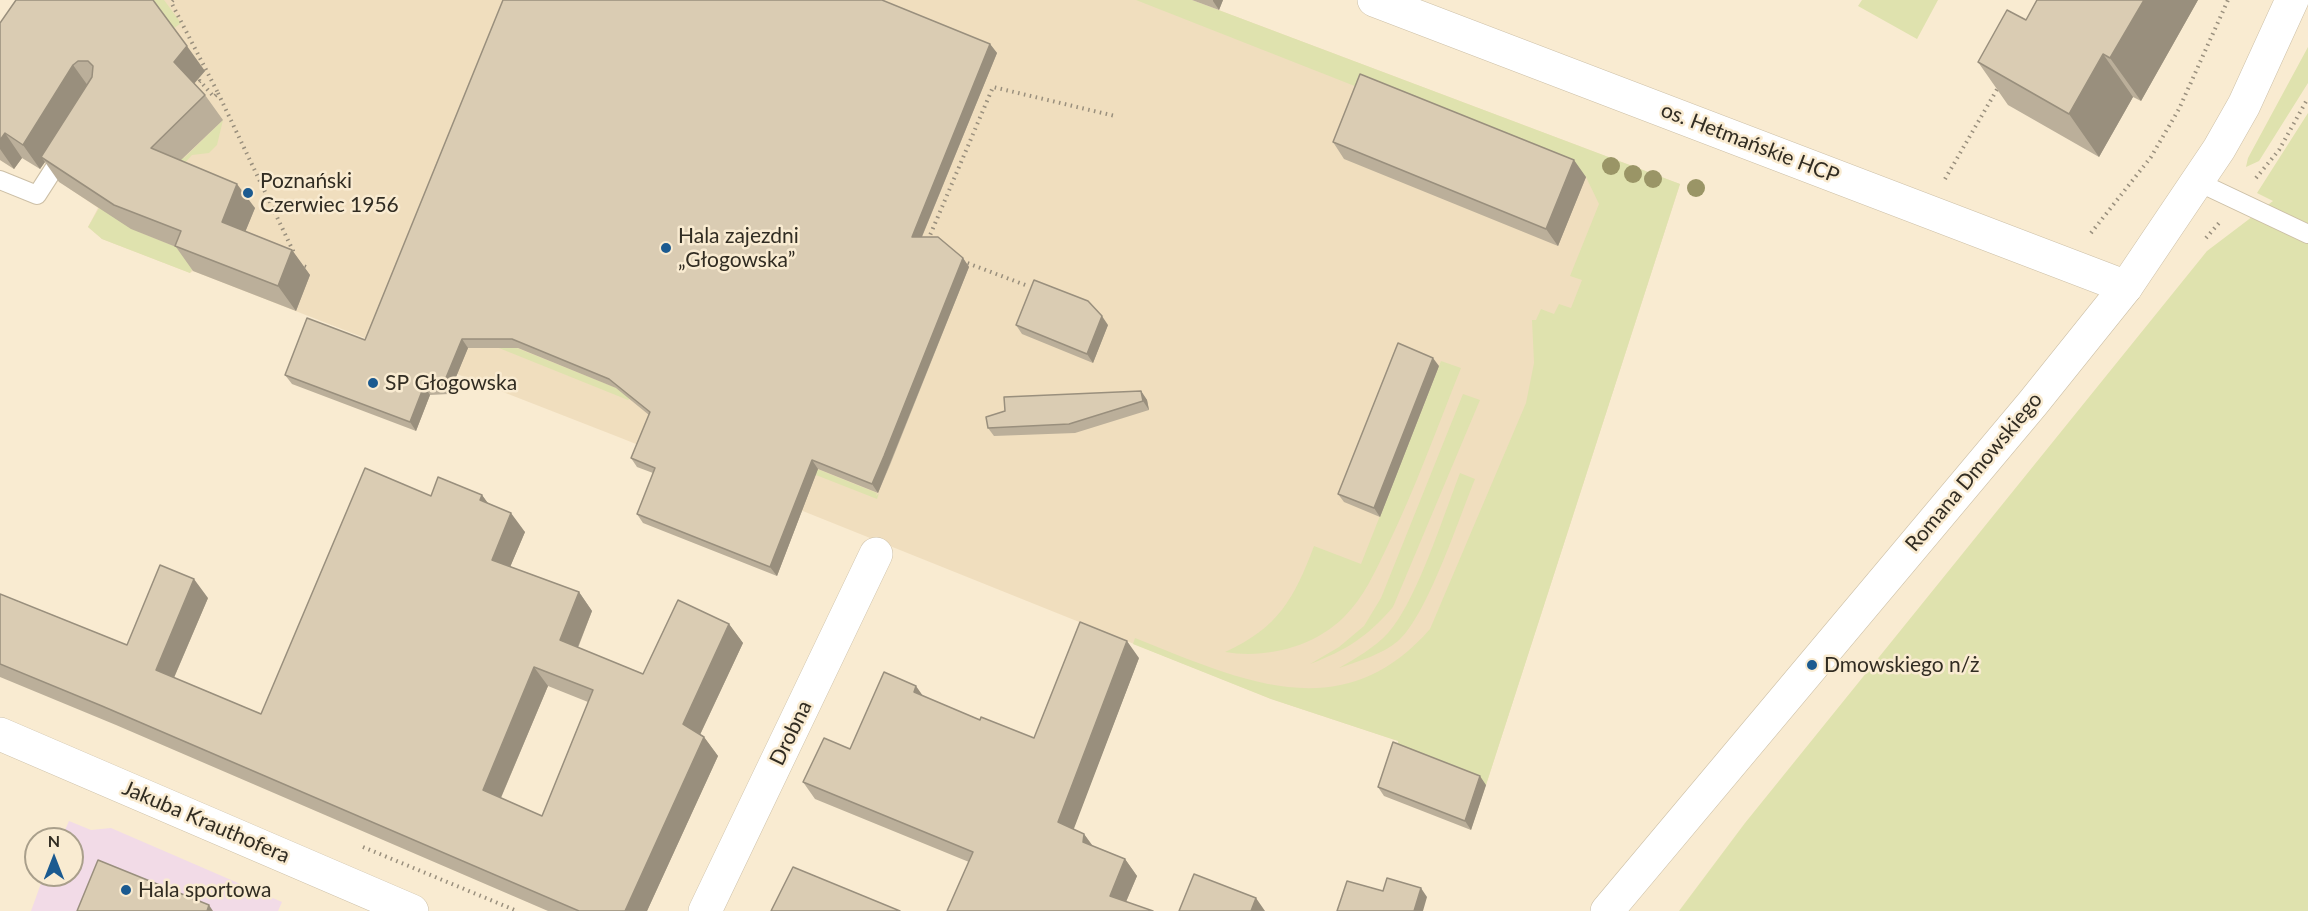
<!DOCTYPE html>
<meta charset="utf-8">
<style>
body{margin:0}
#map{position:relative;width:2308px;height:911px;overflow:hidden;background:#f9ebd1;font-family:Lato,sans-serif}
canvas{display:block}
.north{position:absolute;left:24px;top:827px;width:60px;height:60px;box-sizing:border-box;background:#f9ebd1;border:2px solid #a99f8b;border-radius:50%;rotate:0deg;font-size:16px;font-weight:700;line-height:24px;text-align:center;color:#312c22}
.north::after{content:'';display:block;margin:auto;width:21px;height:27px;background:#1b5a90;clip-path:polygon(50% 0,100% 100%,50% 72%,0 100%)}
</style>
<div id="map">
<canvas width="2308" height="911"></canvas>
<div class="north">N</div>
</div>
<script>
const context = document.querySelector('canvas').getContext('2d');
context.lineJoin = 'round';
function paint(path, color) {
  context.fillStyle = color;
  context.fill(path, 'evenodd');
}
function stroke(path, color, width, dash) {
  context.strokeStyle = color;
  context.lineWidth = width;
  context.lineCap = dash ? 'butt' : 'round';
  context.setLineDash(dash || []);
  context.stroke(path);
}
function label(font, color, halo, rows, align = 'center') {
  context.font = font + ' Lato,sans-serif';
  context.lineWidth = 5;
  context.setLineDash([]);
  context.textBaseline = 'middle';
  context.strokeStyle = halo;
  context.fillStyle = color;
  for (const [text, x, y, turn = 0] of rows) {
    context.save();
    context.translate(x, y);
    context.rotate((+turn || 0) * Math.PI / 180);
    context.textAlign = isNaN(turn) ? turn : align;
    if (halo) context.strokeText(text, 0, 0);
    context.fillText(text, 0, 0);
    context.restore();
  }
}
const built = new Path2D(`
 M 55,0 L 1192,0 L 1680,184 L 1486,785 L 1399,751 L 1398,741 L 1271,699 L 621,438 L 193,271 L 190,273 L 102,239 L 88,227 L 98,208 L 70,189 L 105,136 L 86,65 L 14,169 L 0,160 Z`);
const education = new Path2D(`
 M 69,821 L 91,830 L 111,828 L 282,902 L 278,911 L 31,911 L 44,875 L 72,875 L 72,839 L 61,839 Z`);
const green = new Path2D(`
 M 148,0 L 164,0 L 181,23 L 173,29 Z
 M 1136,0 L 1192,0 L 1680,184 L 1486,785 L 1399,751 L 1398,741 L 1271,699 L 1133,644 L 1135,638 C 1241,680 1342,730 1430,629 L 1526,403 L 1534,363 L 1532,320 L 1536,320 L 1541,309 L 1554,314 L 1559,304 L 1571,308 L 1582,280 L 1570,276 L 1599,204 L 1586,177 Z
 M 1862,0 L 1938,0 L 1917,39 L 1858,6 Z
 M 2308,47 L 2308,83 L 2259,161 L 2246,167 L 2248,158 Z
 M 2308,113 L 2308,911 L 1679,911 L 1745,823 L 2207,251 L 2273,201 L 2257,193 Z
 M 223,120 L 217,145 L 209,153 L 192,155 L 152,199 L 139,232 L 199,256 L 190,273 L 102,239 L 88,227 L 109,191 L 180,155 L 184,158 Z
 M 412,313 L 512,346 L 634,395 L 628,400 Z
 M 1441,361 L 1461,368 C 1437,428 1415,489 1387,547 C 1375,572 1364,597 1344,617 C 1314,647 1266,659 1225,652 C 1278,628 1294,599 1314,546 L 1361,564 Z
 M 1463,394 L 1480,400 L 1393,607 C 1367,637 1347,650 1310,664 L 1339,647 L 1364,626 L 1381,598 Z
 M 722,438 L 770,450 L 877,493 L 876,496 L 879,493 L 877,499 Z
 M 1460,473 L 1475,479 C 1459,518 1427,616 1398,641 C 1381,655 1359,661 1339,668 C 1356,658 1374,648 1388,633 C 1416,603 1444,514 1460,473 Z`);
const path = new Path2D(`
 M 173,0 L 171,2 L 218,93 L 214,97 L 200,81 L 194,87
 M 218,93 L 295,255
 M 2256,178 L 2279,150 L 2308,98
 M 1945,179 L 1999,86
 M 2091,233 L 2151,157 L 2179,109 L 2228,0
 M 2206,238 L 2219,223
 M 928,240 L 993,87 L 1115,116
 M 962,261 L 1028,286
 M 299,264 L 308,268
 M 363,847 L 517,911`);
const lane = new Path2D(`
 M 0,180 L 37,195 L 64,153
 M 2198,182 L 2308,234`);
const street = new Path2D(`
 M 1374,0 L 2126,287
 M 0,734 L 412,911
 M 705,911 L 876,554`);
const secondary = new Path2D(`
 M 1607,911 L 2033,403 L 2126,287 L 2219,149 L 2244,105 L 2292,0`);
const trees = [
 [1611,166],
 [1633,174],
 [1653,179],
 [1696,188]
];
const wall = new Path2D(`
 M 1192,0 L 1223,0 L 1219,10 Z
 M 2198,0 L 2141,101 L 2133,97 L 2099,157 L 2008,105 L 1978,62 L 2026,20 Z
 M 0,23 L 205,71 L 194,84 L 205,95 L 223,120 L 181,160 L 255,208 L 245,232 L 292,250 L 310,275 L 296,311 L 193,271 L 176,247 L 131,229 L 59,182 L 45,162 L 40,169 L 22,158 L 14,169 L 0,160 Z
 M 990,44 L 997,53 L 922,237 L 963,258 L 969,267 L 890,465 L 878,493 L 818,469 L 777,576 L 643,523 L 637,514 L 653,473 L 637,467 L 631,458 L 649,415 L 616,388 L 518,348 L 468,348 L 449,394 L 430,395 L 416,431 L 292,384 L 285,375 L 365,340 Z
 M 1333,142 L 1586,177 L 1558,246 L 1344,159 Z
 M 1016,325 L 1108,325 L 1093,363 L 1022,334 Z
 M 1439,366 L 1380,517 L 1344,502 L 1338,494 Z
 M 1141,391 L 1147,400 L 1149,410 L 1075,433 L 994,436 L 988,428 Z
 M 482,495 L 488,504 L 525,532 L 510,567 L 579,592 L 592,611 L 578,648 L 643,674 L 729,624 L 743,643 L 700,735 L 704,737 L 718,756 L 647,911 L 548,911 L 116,725 L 0,677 L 0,594 L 127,645 L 208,598 L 174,678 L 261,714 L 431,496 ZM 548,686 L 588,702 L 542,816 L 501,798 Z
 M 1139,658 L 1073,829 L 1084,834 L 1093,846 L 1125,859 L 1137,876 L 1126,902 L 969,862 L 815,799 L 803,782 L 924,697 L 980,720 L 1034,738 Z
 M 1486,785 L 1471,830 L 1384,796 L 1378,787 Z`);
const shadedWall = new Path2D(`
 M 1213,0 L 1223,0 L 1219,10 L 1213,1 Z
 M 2144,0 L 2198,0 L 2141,101 L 2110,58 Z
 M 990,44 L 997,53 L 918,246 L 912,237 Z
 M 187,46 L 205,71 L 191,87 L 174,62 Z
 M 2103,54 L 2133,97 L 2099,157 L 2069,114 Z
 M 73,65 L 91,90 L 41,157 L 45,162 L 40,169 L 23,145 Z
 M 5,133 L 22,158 L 14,169 L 0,149 L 0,140 Z
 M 1574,160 L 1586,177 L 1558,246 L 1546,229 Z
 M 237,184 L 255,208 L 239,247 L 222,222 Z
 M 292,250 L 310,275 L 296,311 L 278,286 Z
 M 963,258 L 969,267 L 878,493 L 872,484 Z
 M 1102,316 L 1108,325 L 1093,363 L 1087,354 Z
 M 462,339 L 468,348 L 449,394 L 443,385 Z
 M 1433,358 L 1439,366 L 1380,517 L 1374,508 Z
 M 424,386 L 430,395 L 416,431 L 410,422 Z
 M 1141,391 L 1147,400 L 1149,410 L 1143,401 Z
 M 812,460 L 818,469 L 777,576 L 770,567 Z
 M 482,495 L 496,514 L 480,500 Z
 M 511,513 L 525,532 L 505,579 L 492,560 Z
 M 194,579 L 208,598 L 169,689 L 156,670 Z
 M 579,592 L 592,611 L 573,659 L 560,640 Z
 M 729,624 L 743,643 L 696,743 L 683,724 Z
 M 1127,641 L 1139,658 L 1070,839 L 1058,822 Z
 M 534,667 L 548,686 L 496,809 L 483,790 Z
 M 916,686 L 928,703 L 914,692 Z
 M 704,737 L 718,756 L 647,911 L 625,911 Z
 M 1480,776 L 1486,785 L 1471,830 L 1465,821 Z
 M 1084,834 L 1096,851 L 1083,842 Z
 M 1125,859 L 1137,876 L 1122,911 L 1110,896 Z
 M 1421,888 L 1427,897 L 1423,911 L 1414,911 Z
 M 1256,898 L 1265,911 L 1251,911 Z
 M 209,905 L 213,911 L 207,911 Z`);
const building = new Path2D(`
 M 16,0 L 153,0 L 187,46 L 174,62 L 205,95 L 151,148 L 237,184 L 222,222 L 292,250 L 278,286 L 175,246 L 181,231 L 114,205 L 41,157 L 92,77 L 93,66 L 88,61 L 78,61 L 73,65 L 23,145 L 5,133 L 0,140 L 0,23 Z
 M 503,0 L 882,0 L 990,44 L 912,237 L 938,237 L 963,258 L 884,456 L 872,484 L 812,460 L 770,567 L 637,514 L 655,468 L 631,458 L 650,412 L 609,379 L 512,339 L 462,339 L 443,385 L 424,386 L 410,422 L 285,375 L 307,318 L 365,340 Z
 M 2037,0 L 2144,0 L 2110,58 L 2103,54 L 2069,114 L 1978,62 L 2007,10 L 2026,20 Z
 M 1360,74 L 1574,160 L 1546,229 L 1333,142 Z
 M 1034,280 L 1088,301 L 1102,316 L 1087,354 L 1016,325 Z
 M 1398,343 L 1433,358 L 1374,508 L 1338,494 Z
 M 1141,391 L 1143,401 L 1069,424 L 988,428 L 986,417 L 1005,411 L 1004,397 Z
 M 365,468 L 431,496 L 438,477 L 482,495 L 480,500 L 511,513 L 492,560 L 579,592 L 560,640 L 643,674 L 678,600 L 729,624 L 683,724 L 704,737 L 625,911 L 579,911 L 102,706 L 0,664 L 0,594 L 127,645 L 160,565 L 194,579 L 156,670 L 261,714 ZM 534,667 L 593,690 L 542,816 L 483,790 Z
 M 1080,622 L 1127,641 L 1058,822 L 1084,834 L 1083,842 L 1125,859 L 1110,896 L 1153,911 L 947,911 L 973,852 L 803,782 L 824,738 L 850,749 L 884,672 L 916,686 L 914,692 L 980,720 L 981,717 L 1034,738 Z
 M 1393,742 L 1480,776 L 1465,821 L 1378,787 Z
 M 98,860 L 209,905 L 207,911 L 77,911 Z
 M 793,867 L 900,911 L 771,911 Z
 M 1194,874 L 1256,898 L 1251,911 L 1179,911 Z
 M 1387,878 L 1421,888 L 1414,911 L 1337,911 L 1347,881 L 1383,891 Z`);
const markers = [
 [248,193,6,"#1b5a90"],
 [666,248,6,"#1b5a90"],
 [373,383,6,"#1b5a90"],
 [1812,665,6,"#1b5a90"],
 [126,890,6,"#1b5a90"]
];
const streetNames = [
 ["os. Hetmańskie HCP",1750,143,21],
 ["Romana Dmowskiego",1974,472,-50],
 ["Drobna",791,733,-64],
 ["Jakuba Krauthofera",206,822,23]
];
const poiNames = [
 ["Poznański",260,181],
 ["Czerwiec 1956",260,205],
 ["Hala zajezdni",678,236],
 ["„Głogowska”",678,260],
 ["SP Głogowska",385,383],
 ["Dmowskiego n/ż",1824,665],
 ["Hala sportowa",138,890]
];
paint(built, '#f0debe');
paint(education, '#f2dbe7');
paint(green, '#dfe2ae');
stroke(lane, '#ccbfa6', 20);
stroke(street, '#ccbfa6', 34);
stroke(secondary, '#ccbfa6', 34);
stroke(path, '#998f7d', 4, [1.5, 4.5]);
stroke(lane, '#fff', 18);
stroke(street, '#fff', 33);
stroke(secondary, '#fff', 33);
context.fillStyle = '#9a9566';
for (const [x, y] of trees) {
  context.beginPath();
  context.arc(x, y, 9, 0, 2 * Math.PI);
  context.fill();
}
paint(wall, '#bbaf9a');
paint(shadedWall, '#998f7d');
paint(building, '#daccb3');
stroke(building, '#998f7d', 1.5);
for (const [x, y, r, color] of markers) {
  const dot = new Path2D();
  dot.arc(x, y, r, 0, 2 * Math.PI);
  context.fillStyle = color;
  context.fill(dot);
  stroke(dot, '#f9ebd1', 2);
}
label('21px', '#312c22', '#f9ebd1', streetNames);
label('21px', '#312c22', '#f9ebd1', poiNames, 'left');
</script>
